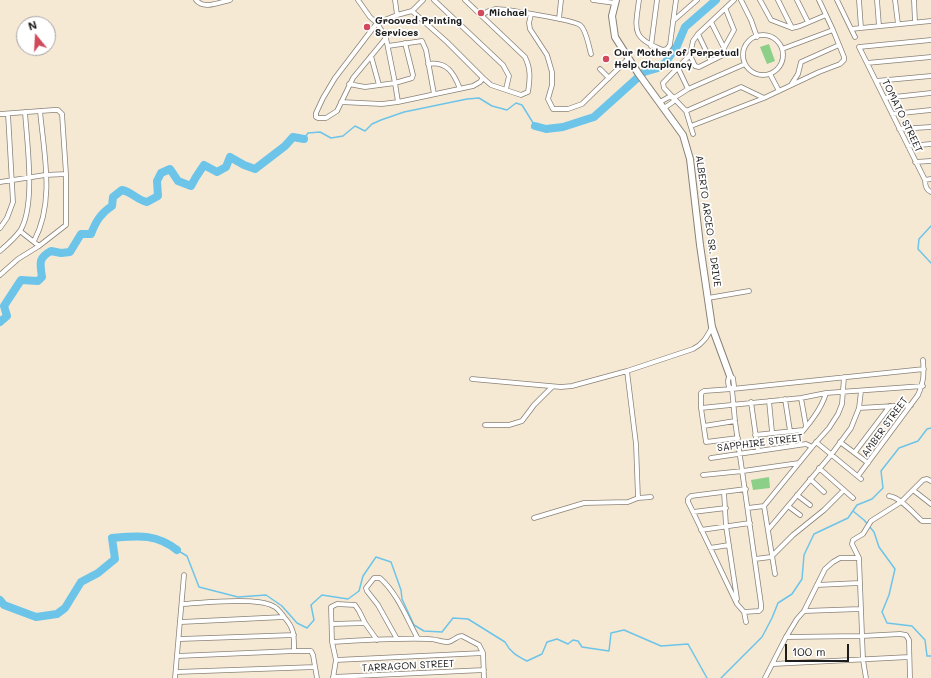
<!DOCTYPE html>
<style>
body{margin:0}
#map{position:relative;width:931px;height:678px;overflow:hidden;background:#f6e9d4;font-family:Mali,sans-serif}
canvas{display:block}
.north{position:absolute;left:16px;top:16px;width:40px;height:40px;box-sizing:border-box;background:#fff;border:1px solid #a4a4a4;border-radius:50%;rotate:342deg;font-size:11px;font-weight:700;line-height:16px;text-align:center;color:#1c1c1c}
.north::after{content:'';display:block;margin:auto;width:14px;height:18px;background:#d1495b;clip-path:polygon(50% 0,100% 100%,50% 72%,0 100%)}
.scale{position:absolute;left:785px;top:644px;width:64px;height:18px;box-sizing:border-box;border:2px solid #1c1c1c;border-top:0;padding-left:5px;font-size:12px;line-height:14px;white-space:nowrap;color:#1c1c1c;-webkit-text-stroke:3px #fff;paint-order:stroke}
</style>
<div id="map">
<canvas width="931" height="678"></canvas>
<div class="north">N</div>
<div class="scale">100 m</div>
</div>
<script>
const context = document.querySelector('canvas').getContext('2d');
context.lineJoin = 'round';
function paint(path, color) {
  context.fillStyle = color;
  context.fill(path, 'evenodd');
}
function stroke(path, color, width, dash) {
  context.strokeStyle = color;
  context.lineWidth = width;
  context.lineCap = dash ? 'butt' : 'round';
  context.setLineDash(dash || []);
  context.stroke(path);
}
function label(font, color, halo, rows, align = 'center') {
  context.font = font + ' Mali,sans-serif';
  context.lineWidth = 3.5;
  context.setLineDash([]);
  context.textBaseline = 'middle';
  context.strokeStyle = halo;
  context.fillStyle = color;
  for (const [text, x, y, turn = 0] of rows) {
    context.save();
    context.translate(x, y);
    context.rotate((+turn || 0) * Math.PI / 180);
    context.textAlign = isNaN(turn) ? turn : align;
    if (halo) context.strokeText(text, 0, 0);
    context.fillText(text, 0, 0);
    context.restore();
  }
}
const green = new Path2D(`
 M 769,44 L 775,61 L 767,64 L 760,47 Z
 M 769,477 L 770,488 L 753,490 L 751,480 Z`);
const stream = new Path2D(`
 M 304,139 L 308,133 L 320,132 L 331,138 L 343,136 L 355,126 L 365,131 L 372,124 L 381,120 L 404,112 L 467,99 L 479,98 L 492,106 L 507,110 L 516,103 L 522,105 L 535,126
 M 931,226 L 919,239 L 918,249 L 931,263
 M 853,511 L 864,520 L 874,532 L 879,547 L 895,569 L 889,595 L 882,612 L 887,623 L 912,626 L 925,640 L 927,656 L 931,656
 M 177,550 L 187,556 L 199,587 L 238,597 L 266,595 L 282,606 L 297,623 L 307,628 L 314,620 L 311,605 L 322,595 L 348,599 L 359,591 L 363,576 L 376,557 L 391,562 L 401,590 L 402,599 L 414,625 L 424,631 L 442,632 L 453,618 L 468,619 L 505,642 C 510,652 517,656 527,661 L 542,654 L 547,642 L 557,639 L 568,644 L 573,640 L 578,641 L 582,647 L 609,651 L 611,633 L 624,630 L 661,646 L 688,644 L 707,678
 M 721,678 L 762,637 L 772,618 L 778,603 L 792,594 L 802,579 L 804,555 L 814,534 L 848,518 L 857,505 L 872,499 L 883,488 L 881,471 L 899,448 L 918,441 L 927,429 L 931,428`);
const river = new Path2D(`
 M 535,126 L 546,129 L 563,127 L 594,117 L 644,72 L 658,68 L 665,63 L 677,46 L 685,27 L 716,0
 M 0,322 L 7,316 L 4,306 L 21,280 L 38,281 L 42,277 C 40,263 38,258 51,251 L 61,253 L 70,252 L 81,234 L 91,234 C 96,221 101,213 112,206 L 113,197 L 122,190 C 132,192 137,200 147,202 L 158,196 L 157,181 L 161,173 L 170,169 L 178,181 L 191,186 L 196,177 L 204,165 L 217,172 L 226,167 L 230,157 L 244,165 L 255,169 L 285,146 L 293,137 L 304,139
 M 0,600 L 4,605 L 36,617 L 57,614 L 65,608 L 81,582 L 98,573 L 115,559 L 112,538 C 137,536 155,533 177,550`);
const street = new Path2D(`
 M 196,0 C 204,10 220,2 230,0
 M 395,0 L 397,15
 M 434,0 L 503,65 L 509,76 L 506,89
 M 593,0 L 615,3
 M 639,0 C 635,30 631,38 663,50 L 667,49 L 670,45 L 676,0
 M 741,0 L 751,20 L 757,37
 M 760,0 L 771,20 L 792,28 L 800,26 L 826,15
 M 778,0 L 792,28
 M 797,0 L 808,22
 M 837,0 L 855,37
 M 859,0 L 861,28
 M 877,0 L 879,26
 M 895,0 L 898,24
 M 914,0 L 915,22
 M 412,11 L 447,42 L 483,78 L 491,85 L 521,95 L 528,92 C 530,79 531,69 525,57 L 465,0
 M 531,14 L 529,23 L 530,29 L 547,55 L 552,72 L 552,85 L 548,99 L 553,109 L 568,109 L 582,104 L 629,58
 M 482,15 C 486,12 490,10 496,9 C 506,9 573,20 580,25 C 586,29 589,47 591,54
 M 559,19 L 561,0
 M 673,21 L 697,0
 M 711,22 L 724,48
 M 851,29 L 931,21
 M 698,34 L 711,61
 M743 55a20 20 0 1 1 40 0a20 20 0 1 1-40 0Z
 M 386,38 L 353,78 L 337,111 L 326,118 L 318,118 L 316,117 L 316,113 L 323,98 L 335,78 L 377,23 L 397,15 L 412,11 L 423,0
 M 931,40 L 859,47 L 925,180 C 925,185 926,190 931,192
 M 388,46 L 422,41 L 426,50 L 434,94
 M 651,46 L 657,0
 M 782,49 L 833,30
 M 690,55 L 695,66 L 699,67 L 725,54 L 724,48 L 734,30 L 726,10
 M 371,56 L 379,85
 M 867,63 L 931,57
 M 428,64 C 447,61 454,73 460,89
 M 678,68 L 688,89
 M 600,69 L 609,78
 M 770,74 L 779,91
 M 876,81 L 931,76
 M 349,84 L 365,87 L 395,83 L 386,38 L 377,23 L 370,17 L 358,0
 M 791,85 L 798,74 L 801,62 L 839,45
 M 885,98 L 931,93
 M 341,102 L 382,104 L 398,102 L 473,86 L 480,82 L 483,78
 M 398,102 L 395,83 L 412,78 L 413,75 L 405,43
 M 660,102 L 669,97 L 674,98 L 688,89 L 745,64
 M 664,108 L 673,102 L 674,98
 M 686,111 L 741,87 L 764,98
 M 0,114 L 54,110 L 58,110 L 62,114 L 66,174 L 66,225 L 39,246 L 18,259 L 0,275
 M 892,114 L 931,110
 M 691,126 L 764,98 L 819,72 L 840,64 L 844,60 L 844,57 L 833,30 L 819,0
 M 899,129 L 931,127
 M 693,134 L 686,111 L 664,88 L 663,83 L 690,55 L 693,41 L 698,34 L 734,0
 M 908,146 L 931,144
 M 915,162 L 931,161
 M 925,180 L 931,179
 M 0,182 L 45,175 L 66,174
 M 0,228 L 7,218 L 13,202 L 8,114
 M 20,231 L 39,246
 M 34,241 C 55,202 44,154 40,111
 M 0,251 C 7,245 14,239 20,231 C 36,206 27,143 25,112
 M 708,298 L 749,291
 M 472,379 L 561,387 L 572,386 L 627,371
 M 732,389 L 729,387 C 728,383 727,380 730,376 L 733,378 L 734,386 L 732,389 L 735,421 L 761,604 L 761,609 L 759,611 L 744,612
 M 801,398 L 806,426
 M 785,399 L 790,431
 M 769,401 L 772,432
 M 751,402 L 758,451
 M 701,408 L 801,398 L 826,393 L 923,386
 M 859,408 L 911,405
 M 485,425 L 509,425 L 522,421 L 534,405 L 552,387
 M 704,426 L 735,421
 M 755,435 L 803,430
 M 738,438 L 706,442 L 701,408 L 701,393 L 704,391 L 732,389 L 924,369
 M 816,442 L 861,479
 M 840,442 L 868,463
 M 790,446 C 803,431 821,412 826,393
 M 855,452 L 890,406
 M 711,458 L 806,444 L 812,447
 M 819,468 L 853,498
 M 703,475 L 743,471 L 799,463
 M 858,476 L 918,395 C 924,383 924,374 923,360
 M 810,479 L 824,492
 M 746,489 L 691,496 L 688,499 L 688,502 L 693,512 L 737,604 L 744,612 L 746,622
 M 913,490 L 931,504
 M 724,492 L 726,526 L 737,599
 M 797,495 L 810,505
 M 889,496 C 900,497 914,514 922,521 L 931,521
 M 651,497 L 638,498 L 636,444 L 627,371 L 693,349 C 703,344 707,337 712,327
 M 788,506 L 800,515
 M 748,508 L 764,506
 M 693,512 L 726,508
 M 534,518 L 584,503 L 628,502 L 638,498
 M 701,530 L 750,523
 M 768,530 L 831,455 L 851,428 L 859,408 L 861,391
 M 710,548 L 729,545
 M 859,558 L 852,544 L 853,540 L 863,534 L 871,521 L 901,502 L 923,480 L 927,479 L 931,481
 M 755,559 L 771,557 L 793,535 L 824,510 L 844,490
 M 775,574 L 764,506 L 812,447 L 829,428 L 838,414 L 842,404 L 844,377
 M 817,585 L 859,583
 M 182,604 C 204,603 255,597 273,606 C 278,608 281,613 284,617
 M 804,611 L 860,609
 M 332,624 L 365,623
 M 786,637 L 862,636 L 900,634 L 906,635 L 909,640 L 910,678
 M 180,639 L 294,635
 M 397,639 L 378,605 L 367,591 L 366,588 L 374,578 L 380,578 C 398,594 407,619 418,639
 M 332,642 C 364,640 397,638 429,639 C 435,639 442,642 448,642 C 454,641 456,636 462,636 L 479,645 L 483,653
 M 294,651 L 311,651 L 313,655 L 317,678
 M 177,656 L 294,651 C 294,636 295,629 284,617 L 181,622
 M 336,660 L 483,653 L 484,678
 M 773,664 L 909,657
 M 176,672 L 315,667
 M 333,677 L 484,670
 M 175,678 L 184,575
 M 333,678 L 336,660 L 332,642 L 331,607 L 337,604 L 355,605 L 359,611 L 365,623 L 377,640
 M 765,678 L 786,637 L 797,619 L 804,611 L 825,569 L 833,562 L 840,558 L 859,558 L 863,660 L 866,678`);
const secondary = new Path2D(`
 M 616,0 L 612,16 L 615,37 L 638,73 L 683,135 L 690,159 L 700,245 L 712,327 L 730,376`);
const markers = [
 [481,13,4,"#d1495b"],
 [367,27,4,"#d1495b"],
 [606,59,4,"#d1495b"]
];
const poiNames = [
 ["Michael",489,13],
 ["Grooved Printing",375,21],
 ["Services",375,33],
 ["Our Mother of Perpetual",614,53],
 ["Help Chaplancy",614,65]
];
const streetNames = [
 ["TOMATO STREET",902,116,64],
 ["ALBERTO ARCEO SR. DRIVE",708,221,82],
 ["AMBER STREET",885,427,-54],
 ["SAPPHIRE STREET",760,443,-7],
 ["TARRAGON STREET",408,666,-3]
];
paint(green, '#8bcf88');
stroke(stream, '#6cc4e9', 1.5);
stroke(river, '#6cc4e9', 8);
stroke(street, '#898278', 5.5);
stroke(secondary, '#898278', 8);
stroke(street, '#fff', 4);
stroke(secondary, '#fff', 6);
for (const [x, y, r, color] of markers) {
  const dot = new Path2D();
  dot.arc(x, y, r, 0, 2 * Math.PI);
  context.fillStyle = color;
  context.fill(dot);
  stroke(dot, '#fff', 1.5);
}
label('bold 10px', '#1c1c1c', '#fff', poiNames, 'left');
label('10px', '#1c1c1c', '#fff', streetNames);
</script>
